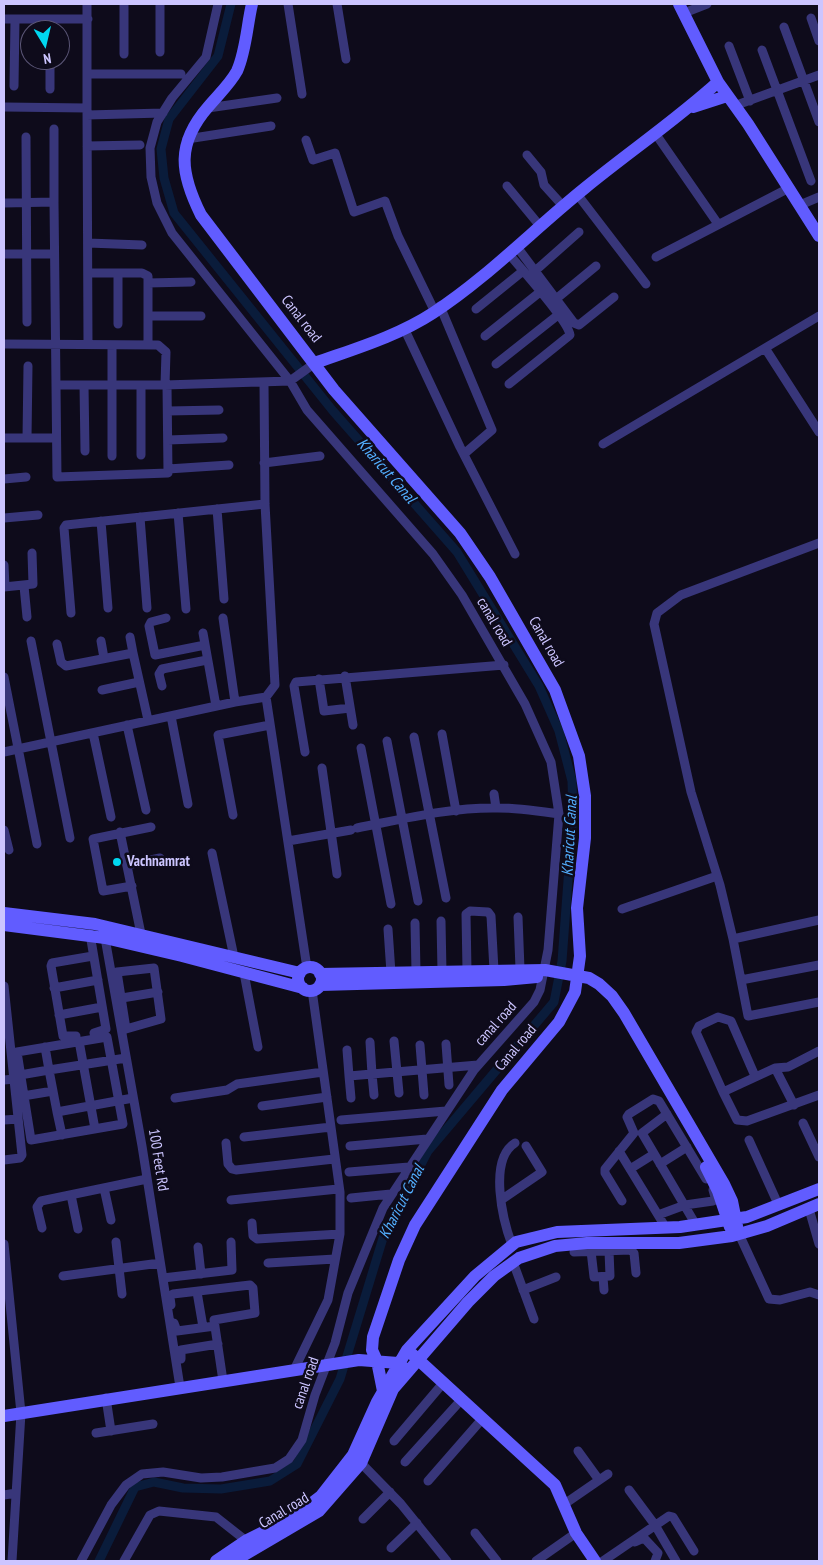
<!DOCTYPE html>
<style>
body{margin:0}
#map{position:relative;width:823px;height:1565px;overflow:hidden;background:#0e0b1b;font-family:"PT Sans Narrow",sans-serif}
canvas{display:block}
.frame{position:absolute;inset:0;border:5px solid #ccc5ff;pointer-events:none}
.north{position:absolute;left:20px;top:20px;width:50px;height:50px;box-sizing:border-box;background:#0e0b1b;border:1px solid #5a5576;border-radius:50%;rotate:171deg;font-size:14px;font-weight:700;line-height:20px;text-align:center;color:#ccc5ff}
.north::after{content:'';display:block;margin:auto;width:18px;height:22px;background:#00d7f0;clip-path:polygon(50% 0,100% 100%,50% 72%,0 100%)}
</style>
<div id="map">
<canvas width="823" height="1565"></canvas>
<div class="frame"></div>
<div class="north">N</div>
</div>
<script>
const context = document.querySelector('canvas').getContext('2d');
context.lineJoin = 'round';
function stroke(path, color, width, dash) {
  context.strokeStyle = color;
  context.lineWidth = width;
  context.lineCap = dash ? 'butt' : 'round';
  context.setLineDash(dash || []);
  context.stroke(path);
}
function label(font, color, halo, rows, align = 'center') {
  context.font = font + ' "PT Sans Narrow",sans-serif';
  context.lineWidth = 5;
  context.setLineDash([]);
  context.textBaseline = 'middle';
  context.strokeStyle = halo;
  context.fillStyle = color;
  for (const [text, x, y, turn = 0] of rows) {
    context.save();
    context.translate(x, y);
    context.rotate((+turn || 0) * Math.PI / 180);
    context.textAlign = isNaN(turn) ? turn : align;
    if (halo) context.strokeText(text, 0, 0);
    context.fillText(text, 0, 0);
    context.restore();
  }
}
const canal = new Path2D(`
 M 99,1561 L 135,1487 L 154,1482 L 183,1488 L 221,1489 L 270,1481 L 297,1464 L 340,1379 L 383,1238 L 428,1151 L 554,1002 L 562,961 L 573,813 L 572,781 L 559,731 L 539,686 L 457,552 L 333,411 L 174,213 L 164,178 L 161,149 L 169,119 L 218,56 L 231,4`);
const street = new Path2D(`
 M 160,4 L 160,52
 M 288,4 L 302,94
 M 337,4 L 346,59
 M 684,13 L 707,4
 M 811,18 L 819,41
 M 4,19 L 88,19
 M 784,27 L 819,122
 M 729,46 L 750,101
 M 762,50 L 811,181
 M 124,54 L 124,4
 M 50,60 L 50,89
 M 87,74 L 181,74
 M 14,86 L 15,19
 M 734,106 L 819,75
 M 4,107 L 87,108 L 88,344
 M 87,108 L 87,4
 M 208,108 L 277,98
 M 87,115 L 163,113
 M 54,129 L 54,202
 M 655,133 L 718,224
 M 26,137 L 27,322
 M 187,139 L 271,126
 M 306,140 L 313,160 L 335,153 L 354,212 L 385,201 L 398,236 L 435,312
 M 87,146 L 140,145
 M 527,155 L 541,172 L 544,185 L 563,206
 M 507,186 L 540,226
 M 577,194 L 646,284
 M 4,203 L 54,202 L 57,477 L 168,473 L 167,385
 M 800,205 L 819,197
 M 88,243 L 142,245
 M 517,247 L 574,323 L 579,325 L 614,297
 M 4,254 L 54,254
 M 656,257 L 789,188
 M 535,271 L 579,232
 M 88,273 L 142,273 L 148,276 L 148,345
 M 118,273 L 118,324
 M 148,283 L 191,282
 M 556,299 L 596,266
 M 440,306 L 492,430 L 464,454
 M 476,309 L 523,271
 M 148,316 L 201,316
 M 404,328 L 460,447 L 515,554
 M 485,336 L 540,292
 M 4,344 L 158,345 L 166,352 L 165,385 L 290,381 L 315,363
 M 112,345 L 112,456
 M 765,348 L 819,316
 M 496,364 L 558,315
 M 264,383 L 265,504 L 275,685 L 266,697
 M 509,384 L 570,335 C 568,320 521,269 509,254
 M 56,385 L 165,385
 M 84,385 L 85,451
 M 168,411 L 219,410
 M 4,438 L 56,438
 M 27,438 L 28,366
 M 168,440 L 223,438
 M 603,444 L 765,348 L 819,432
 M 141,455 L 141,385
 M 264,463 L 320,456
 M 168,469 L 229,465
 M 4,479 L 26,477
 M 217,509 L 224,599
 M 178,513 L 186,609
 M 140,517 L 147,608
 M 4,518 L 38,515
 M 101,521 L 108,608
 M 4,565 L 5,587
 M 24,586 L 27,617
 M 4,587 L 33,584 L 32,553
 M 71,613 L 64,528 L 66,525 L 265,504
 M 166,618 L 151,622 L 149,626 L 155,655 L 205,645
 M 223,618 L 235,702
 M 203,633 L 216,706
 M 130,637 L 133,653
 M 31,641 L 70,838
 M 101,641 L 104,658
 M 57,644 L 61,662 L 66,666 L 133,653 L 148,720
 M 345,676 L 353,725
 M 4,677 L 37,844
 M 319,679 L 324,711 L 350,708
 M 162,686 L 159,674 L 162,669 L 207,660
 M 102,690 L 139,682
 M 171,716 L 188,804
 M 127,725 L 146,810
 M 93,733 L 111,817
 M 442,734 L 456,811
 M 414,737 L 446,898
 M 387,741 L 418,901
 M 361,748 L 391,904
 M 4,752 L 235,702 L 266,697 L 307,968
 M 305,752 L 294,686 L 296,682 L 504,665
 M 322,768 L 337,874
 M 494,794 L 496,808
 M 233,815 L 218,735 L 270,725
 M 357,828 C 403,819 451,807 498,808 C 519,808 538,811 559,814
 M 4,830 L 9,850
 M 120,832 L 141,934
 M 288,841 L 351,830
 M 212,853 L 234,957
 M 127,865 L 160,858
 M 132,886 L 103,891 L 93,839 L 151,827
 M 622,909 L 717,876
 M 518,917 L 520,969
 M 819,920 L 733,939 L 748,1016 L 819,1002
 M 441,921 L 442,972
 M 415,923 L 416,972
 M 388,929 L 391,973
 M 90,934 L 106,1029 L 94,1033
 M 105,938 L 142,1146 L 180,1387
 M 733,939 L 720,885 L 691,792 L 654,624 L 657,613 L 681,595 L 819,543
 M 154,968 L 161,1019 L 126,1029 L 117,972 Z
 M 467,971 L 466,914 L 470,911 L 488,912 L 491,916 L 494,970
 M 244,973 L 258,1047
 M 741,980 L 819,965
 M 4,986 L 22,1155 L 20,1158 L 4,1160
 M 54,988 L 98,980
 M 116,999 L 158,992
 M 59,1015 L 102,1007
 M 76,1036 L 63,1036 L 51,966 L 52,963 L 93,956
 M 107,1037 L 123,1124 L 31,1140 L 17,1052 Z
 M 79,1041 L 95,1129
 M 394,1041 L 399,1093
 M 446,1044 L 449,1085
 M 420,1045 L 424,1095
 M 347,1050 L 349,1076
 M 819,1051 L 788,1067 L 775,1068 L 723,1092 L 737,1120 L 747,1121 L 819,1095
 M 126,1058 L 49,1070 L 57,1112 L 133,1098
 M 775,1068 L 794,1105
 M 20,1075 L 49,1070 L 45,1047
 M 4,1080 L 14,1079
 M 723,1092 L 696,1032 L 699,1026 L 718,1017 L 731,1021 L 755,1076
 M 374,1095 L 372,1074 L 478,1065
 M 23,1096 L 53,1091
 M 175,1098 L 227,1090 L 237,1084 L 323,1072
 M 351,1098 L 349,1076 L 372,1074 L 370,1042
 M 262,1106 L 327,1097
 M 57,1112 L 62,1135
 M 667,1114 L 642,1133 L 696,1225
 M 4,1120 L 18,1119
 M 341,1120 L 446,1111
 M 803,1123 L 819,1157
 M 244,1137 L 331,1127
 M 749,1140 L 778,1204
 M 226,1143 L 228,1164 L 232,1169 L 236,1170 L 334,1159
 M 350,1146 L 427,1139
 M 619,1151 L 666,1228
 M 660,1164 L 687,1147
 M 630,1169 L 654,1154
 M 349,1172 L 409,1167
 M 104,1188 L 111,1220
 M 71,1195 L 78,1229
 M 351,1198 L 391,1194
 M 231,1200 L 338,1189
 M 501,1200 L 542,1172 L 526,1146
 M 622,1201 L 605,1173 L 605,1169 L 634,1133 L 627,1117 L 629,1114 L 653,1099 L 659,1101 L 706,1179
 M 809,1209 L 819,1244
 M 658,1215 L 685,1205 L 713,1201 L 715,1197 L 713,1190
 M 252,1223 L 253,1236 L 257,1239 L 340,1234
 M 42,1228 L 37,1207 L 41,1201 L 147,1179
 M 739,1234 L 769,1299 L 780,1300 L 810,1292 L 819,1295
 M 116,1242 L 122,1294
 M 4,1244 L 21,1413 L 12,1561
 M 512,1245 C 503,1221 488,1160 515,1143
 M 198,1247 L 201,1274
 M 591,1251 L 594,1277 L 610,1276 L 609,1251
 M 574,1252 L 630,1250 L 634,1253 L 636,1273
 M 513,1262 L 534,1319
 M 268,1263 L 335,1259
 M 63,1276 L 160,1263
 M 603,1277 L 604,1290
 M 163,1278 L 232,1270 L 231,1242
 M 523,1290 L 556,1277
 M 197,1292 L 203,1327
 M 171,1305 L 170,1297 L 173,1294 L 250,1285 L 253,1288 L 255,1313 L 214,1320 L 223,1381
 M 174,1323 L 177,1331 L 215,1326
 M 181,1359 L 181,1350 L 218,1344
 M 294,1370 L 328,1300 L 340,1234 L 340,1192 L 312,990
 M 106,1398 L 111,1431
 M 96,1433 L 153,1424
 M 394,1441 L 444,1382
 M 578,1451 L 599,1480
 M 405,1462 L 462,1399
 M 361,1463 L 401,1504 L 447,1561
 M 428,1481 L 483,1418
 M 629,1490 L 655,1525 L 676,1561
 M 4,1495 L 16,1493
 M 563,1505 L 608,1474
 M 363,1519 L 390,1492
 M 475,1533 L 497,1561
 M 635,1542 L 644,1538 L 658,1553 L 655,1561
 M 391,1548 L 417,1523
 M 81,1561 L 111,1505 L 126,1485 L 142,1474 L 163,1472 L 201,1478 L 222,1477 L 275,1468 L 289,1459 L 302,1440 L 315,1395 L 335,1343 L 348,1293 L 383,1208 L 474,1070 L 534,1002 L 540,990 L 548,950 L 559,814 L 551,762 L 525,704 L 462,595 L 433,554 L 307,410 L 290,381 L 172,233 L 157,203 L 151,177 L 150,148 L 157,122 L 172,98 L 206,57 L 218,4
 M 124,1561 L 150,1515 L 159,1511 L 216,1517 L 249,1543
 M 536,1561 L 576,1533
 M 603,1561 L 669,1516 L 673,1517 L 694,1551`);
const secondary = new Path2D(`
 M 252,4 C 247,25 246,51 237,71 C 230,84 218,95 208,107 C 176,144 180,173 201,215 L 334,390 L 460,533 L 490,577 L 555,690 L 579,756 L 585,796 L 585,838 L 577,908 L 580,956 L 575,992 L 559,1022 L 502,1090 L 415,1225 L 399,1260 L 373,1337 L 372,1350 L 377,1361 L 383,1391
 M 679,4 L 718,82 L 748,124 L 819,236
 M 693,107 L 727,96
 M 315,363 C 354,349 398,336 433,313 C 488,277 534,229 585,188 C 629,152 676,120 718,82
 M 4,913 L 95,924 L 300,973
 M 4,925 L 105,938 L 182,956 L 303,988
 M298 979a12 12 0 1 1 24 0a12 12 0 1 1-24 0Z
 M 320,974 L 545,970 L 589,978 L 599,984 L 612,996 L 624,1013 L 724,1184 L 732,1201 L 737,1226
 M 320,985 L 504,980 L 537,977
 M 706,1167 L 718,1191 L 730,1227
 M 412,1354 L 555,1485 L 576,1533 L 595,1561
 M 4,1416 L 359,1360 L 398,1363 L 403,1367
 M 216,1561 L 247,1540 L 295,1516 L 321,1496 L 353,1455 L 377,1402 L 407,1350 L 475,1276 L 516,1242 L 557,1232 L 680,1227 L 747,1217 L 819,1189
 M 234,1561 L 319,1511 L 361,1463 L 393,1389 L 468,1302 L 494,1276 L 519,1258 L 555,1246 L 587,1243 L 679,1243 L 732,1236 L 767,1226 L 819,1204`);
const markers = [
 [117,862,5,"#00d7f0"]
];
const streetNames = [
 ["Canal road",301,319,52],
 ["canal road",494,622,59],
 ["Canal road",546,642,60],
 ["canal road",496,1024,-48],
 ["Canal road",516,1048,-50],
 ["100 Feet Rd",158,1160,81],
 ["canal road",306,1383,-71],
 ["Canal road",284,1511,-31]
];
const poiNames = [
 ["Vachnamrat",127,862]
];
const waterNames = [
 ["Kharicut Canal",386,471,49],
 ["Kharicut Canal",570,836,-87],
 ["Kharicut Canal",402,1202,-63]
];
stroke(canal, '#0a1c3b', 9);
stroke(street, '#38367a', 9);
stroke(secondary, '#615cff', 12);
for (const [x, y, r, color] of markers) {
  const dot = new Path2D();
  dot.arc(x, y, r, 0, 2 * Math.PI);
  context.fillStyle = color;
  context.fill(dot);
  stroke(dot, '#0e0b1b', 2);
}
label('15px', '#ccc5ff', '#0e0b1b', streetNames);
label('bold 15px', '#ccc5ff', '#0e0b1b', poiNames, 'left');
label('italic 16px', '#53afff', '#0e0b1b', waterNames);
</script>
